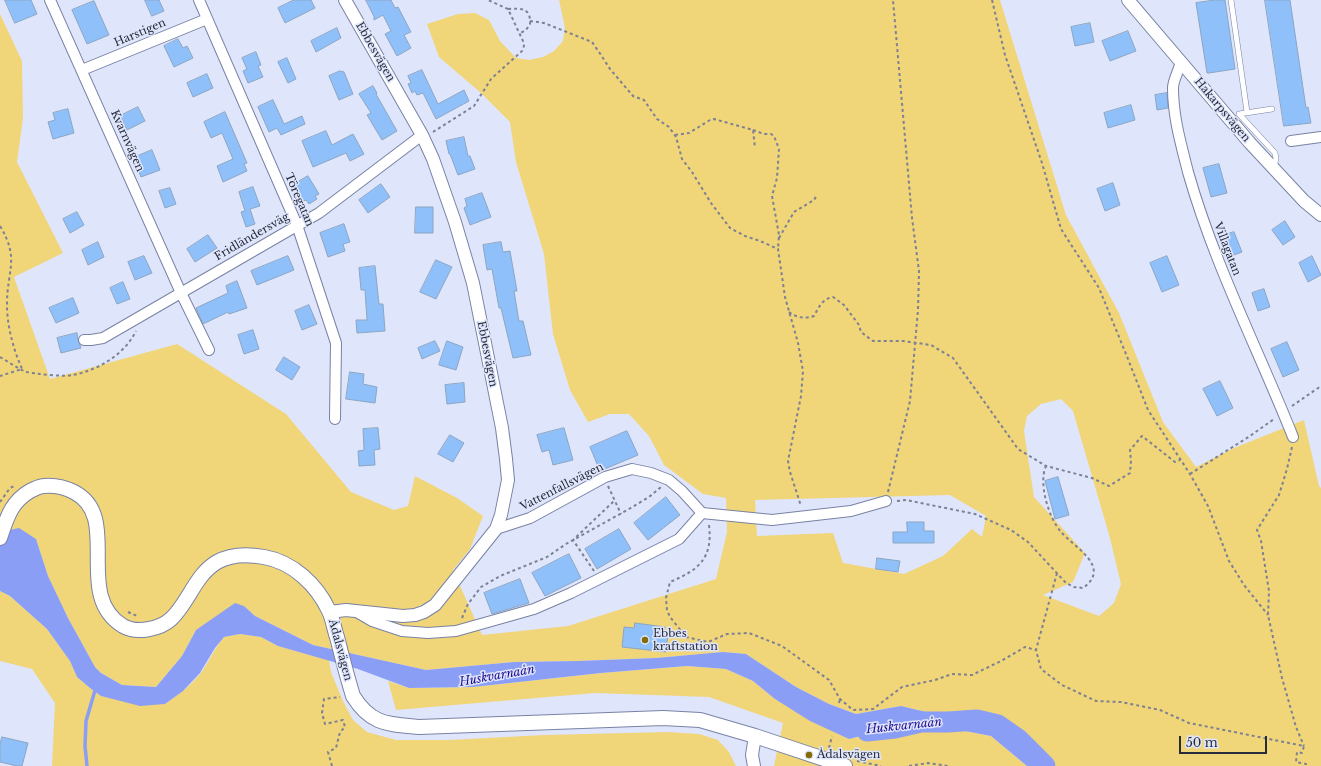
<!DOCTYPE html>
<meta charset="utf-8">
<style>
body{margin:0}
#map{position:relative;width:1321px;height:766px;overflow:hidden;background:#dfe6fc;font-family:"Libre Baskerville",serif}
canvas{display:block}
.scale{position:absolute;left:1179px;top:736px;width:88px;height:18px;box-sizing:border-box;border:2px solid #282c3a;border-top:0;padding-left:5px;font-size:12px;line-height:14px;white-space:nowrap;color:#282c3a;-webkit-text-stroke:3px #dfe6fc;paint-order:stroke}
</style>
<div id="map">
<canvas width="1321" height="766"></canvas>
<div class="scale">50 m</div>
</div>
<script>
const context = document.querySelector('canvas').getContext('2d');
context.lineJoin = 'round';
function paint(path, color) {
  context.fillStyle = color;
  context.fill(path, 'evenodd');
}
function stroke(path, color, width, dash) {
  context.strokeStyle = color;
  context.lineWidth = width;
  context.lineCap = dash ? 'butt' : 'round';
  context.setLineDash(dash || []);
  context.stroke(path);
}
function label(font, color, halo, rows, align = 'center') {
  context.font = font + ' "Libre Baskerville",serif';
  context.lineWidth = 3;
  context.setLineDash([]);
  context.textBaseline = 'middle';
  context.strokeStyle = halo;
  context.fillStyle = color;
  for (const [text, x, y, turn = 0] of rows) {
    context.save();
    context.translate(x, y);
    context.rotate((+turn || 0) * Math.PI / 180);
    context.textAlign = isNaN(turn) ? turn : align;
    if (halo) context.strokeText(text, 0, 0);
    context.fillText(text, 0, 0);
    context.restore();
  }
}
const green = new Path2D(`
 M 559,0 L 1000,0 L 1066,215 L 1119,313 L 1163,422 L 1196,467 L 1234,448 L 1304,420 L 1319,486 L 1321,488 L 1321,766 L 1053,766 L 1028,753 L 1017,736 L 967,714 L 926,712 L 901,706 L 856,714 L 829,704 L 796,687 L 746,654 L 723,652 L 656,658 L 577,661 L 514,662 L 426,670 L 313,645 L 255,616 L 244,606 L 196,630 L 182,656 L 156,687 L 122,685 L 101,673 L 95,667 L 68,618 L 48,576 L 36,539 L 0,532 L 0,14 L 22,61 L 23,118 L 17,162 L 63,253 L 14,277 L 50,379 L 177,344 L 286,414 L 351,492 L 394,510 L 408,506 L 415,476 L 457,498 L 483,516 L 470,549 L 453,570 L 482,635 L 568,626 L 716,579 L 727,532 L 726,498 L 703,494 L 664,465 L 649,436 L 629,414 L 610,414 L 588,422 L 570,390 L 553,334 L 544,254 L 516,162 L 510,122 L 481,93 L 439,57 L 427,24 L 458,14 L 475,13 L 489,20 L 500,41 L 516,58 L 529,60 L 543,57 L 554,51 L 563,41 L 565,28 ZM 1061,399 L 1073,411 L 1110,538 L 1121,584 L 1114,603 L 1099,616 L 1043,595 L 1073,582 L 1085,553 L 1034,497 L 1024,431 L 1027,416 L 1041,404 ZM 950,495 L 986,516 L 982,537 L 972,529 L 943,556 L 904,574 L 843,563 L 833,533 L 757,536 L 755,500 Z
 M 0,591 L 10,596 L 47,629 L 70,661 L 77,677 L 90,688 L 101,696 L 115,699 L 165,704 C 178,695 190,686 200,674 C 209,662 214,649 224,637 L 240,634 L 261,637 L 278,646 L 329,660 L 331,672 L 343,701 L 353,720 L 367,732 L 396,740 L 449,740 L 544,735 L 668,732 L 699,734 L 718,740 L 729,752 L 736,766 L 52,766 L 55,703 L 32,669 L 0,661 Z
 M 687,666 L 726,669 L 753,681 L 775,699 L 849,739 L 904,725 L 965,731 L 991,736 L 1027,766 L 774,766 L 783,723 L 709,697 L 595,693 L 396,710 L 388,681 L 409,688 L 473,687 L 601,673 Z`);
const water = new Path2D(`
 M 19,528 L 36,539 L 48,576 L 68,618 L 95,667 L 101,673 L 122,685 L 156,687 L 182,656 L 196,630 L 235,603 L 244,606 L 255,616 L 313,645 L 426,670 L 514,662 L 577,661 L 656,658 L 723,652 L 746,654 L 796,687 L 829,704 L 856,714 L 901,706 L 926,712 L 967,714 L 1017,736 L 1028,753 L 1053,766 L 1027,766 L 991,736 L 965,731 L 904,725 L 849,739 L 810,721 L 775,699 L 753,681 L 726,669 L 687,666 L 601,673 L 473,687 L 409,688 L 358,669 L 278,646 L 261,637 L 240,634 L 224,637 L 215,648 L 200,673 L 183,691 L 165,704 L 140,706 L 101,696 L 90,688 L 77,677 L 70,661 L 47,629 L 10,596 L 0,591 L 0,532 Z`);
const stream = new Path2D(`
 M 87,766 L 85,746 L 86,721 L 96,687`);
const river = new Path2D(`
 M 867,731 L 895,728 L 921,722 L 948,722 L 977,720 L 998,725 L 1018,739 L 1045,766`);
const building = new Path2D(`
 M 5,0 L 31,0 L 37,14 L 15,23 Z
 M 145,0 L 159,0 L 164,11 L 152,16 Z
 M 294,0 L 311,0 L 315,8 L 285,23 L 278,8 Z
 M 366,0 L 391,0 L 395,8 L 398,7 L 411,32 L 404,35 L 411,48 L 397,56 L 385,34 L 391,31 L 383,15 L 374,20 L 374,17 Z
 M 1215,0 L 1225,0 L 1235,69 L 1209,73 L 1207,73 L 1196,3 Z
 M 1265,0 L 1290,0 L 1306,108 L 1308,107 L 1311,123 L 1284,126 Z
 M 94,1 L 109,35 L 87,44 L 72,10 Z
 M 1090,23 L 1094,42 L 1075,46 L 1071,27 Z
 M 337,28 L 341,38 L 316,52 L 311,41 Z
 M 1128,31 L 1136,51 L 1110,61 L 1102,41 Z
 M 178,39 L 183,48 L 187,46 L 193,58 L 174,67 L 164,46 Z
 M 256,52 L 261,65 L 258,66 L 263,77 L 248,83 L 243,71 L 247,69 L 242,58 Z
 M 287,58 L 296,79 L 288,83 L 278,62 Z
 M 422,70 L 438,104 L 464,90 L 469,101 L 436,119 L 423,93 L 417,95 L 415,91 L 412,93 L 408,84 L 411,83 L 408,76 Z
 M 340,71 L 344,72 L 353,94 L 339,100 L 329,76 Z
 M 207,74 L 213,88 L 193,97 L 187,83 Z
 M 373,86 L 377,93 L 376,94 L 397,131 L 382,140 L 367,115 L 371,113 L 359,94 Z
 M 1167,93 L 1168,108 L 1157,110 L 1155,95 Z
 M 273,100 L 284,124 L 302,116 L 305,124 L 281,135 L 277,128 L 269,132 L 258,107 Z
 M 1131,105 L 1135,120 L 1108,128 L 1104,113 Z
 M 138,107 L 145,121 L 127,130 L 120,116 Z
 M 68,109 L 74,133 L 53,139 L 48,122 L 55,120 L 53,113 Z
 M 225,112 L 247,163 L 244,164 L 247,171 L 223,182 L 217,166 L 233,159 L 222,133 L 211,138 L 204,122 Z
 M 326,131 L 332,145 L 353,134 L 364,154 L 350,161 L 346,153 L 313,167 L 302,141 Z
 M 464,137 L 468,156 L 470,156 L 475,169 L 458,175 L 450,154 L 449,154 L 446,141 Z
 M 152,150 L 160,170 L 141,177 L 133,158 Z
 M 1219,164 L 1227,193 L 1211,197 L 1203,168 Z
 M 308,176 L 319,194 L 315,196 L 317,199 L 309,204 L 306,200 L 303,201 L 293,185 Z
 M 1113,183 L 1120,205 L 1105,211 L 1097,189 Z
 M 381,184 L 390,197 L 368,213 L 359,200 Z
 M 253,187 L 260,206 L 250,209 L 255,224 L 246,227 L 241,212 L 245,211 L 239,192 Z
 M 170,188 L 176,204 L 165,208 L 159,191 Z
 M 482,193 L 491,217 L 470,225 L 464,208 L 467,206 L 465,199 Z
 M 416,207 L 433,207 L 433,233 L 415,233 Z
 M 77,212 L 84,225 L 70,233 L 63,219 Z
 M 1285,221 L 1295,237 L 1283,245 L 1272,230 Z
 M 344,224 L 350,242 L 343,244 L 345,251 L 328,257 L 320,233 Z
 M 1234,232 L 1242,252 L 1226,258 L 1219,237 Z
 M 208,235 L 217,248 L 195,262 L 187,249 Z
 M 98,242 L 104,257 L 88,265 L 82,250 Z
 M 501,242 L 503,252 L 510,251 L 517,291 L 514,291 L 519,321 L 523,321 L 531,355 L 513,358 L 501,308 L 499,308 L 492,269 L 487,270 L 483,245 Z
 M 144,256 L 152,273 L 135,280 L 128,262 Z
 M 288,256 L 294,270 L 257,285 L 251,271 Z
 M 1167,256 L 1179,285 L 1162,292 L 1150,263 Z
 M 1312,256 L 1321,275 L 1308,282 L 1299,263 Z
 M 436,260 L 452,267 L 436,299 L 420,292 Z
 M 375,266 L 379,304 L 383,304 L 385,331 L 357,333 L 356,320 L 367,320 L 365,290 L 361,290 L 359,268 Z
 M 237,281 L 247,308 L 229,314 L 228,312 L 203,324 L 196,308 L 228,293 L 226,286 Z
 M 123,282 L 130,299 L 117,304 L 110,288 Z
 M 1264,289 L 1270,307 L 1258,311 L 1252,293 Z
 M 73,298 L 79,313 L 56,323 L 49,308 Z
 M 309,305 L 317,324 L 302,330 L 295,311 Z
 M 253,330 L 259,349 L 244,354 L 238,335 Z
 M 77,333 L 78,340 L 81,348 L 61,353 L 57,338 Z
 M 435,341 L 440,351 L 422,359 L 418,348 Z
 M 447,341 L 463,347 L 456,370 L 439,365 Z
 M 1287,342 L 1299,370 L 1283,377 L 1271,349 Z
 M 284,357 L 300,367 L 292,380 L 276,370 Z
 M 350,372 L 364,374 L 363,384 L 377,387 L 375,403 L 346,399 Z
 M 1220,381 L 1233,408 L 1217,416 L 1203,389 Z
 M 464,383 L 465,402 L 447,404 L 445,385 Z
 M 378,428 L 380,449 L 374,450 L 375,465 L 359,466 L 358,451 L 364,450 L 363,429 Z
 M 564,428 L 573,460 L 553,465 L 549,450 L 542,452 L 537,435 Z
 M 627,431 L 638,455 L 600,471 L 590,447 Z
 M 450,435 L 464,443 L 453,462 L 438,454 Z
 M 1058,477 L 1069,515 L 1055,519 L 1045,481 Z
 M 666,497 L 680,515 L 648,540 L 634,523 Z
 M 907,522 L 924,522 L 924,531 L 934,531 L 934,543 L 893,543 L 893,532 L 907,532 Z
 M 619,529 L 631,549 L 597,569 L 585,549 Z
 M 569,554 L 581,578 L 545,596 L 532,573 Z
 M 877,558 L 900,561 L 898,572 L 876,569 Z
 M 520,579 L 529,603 L 492,614 L 484,593 Z
 M 635,623 L 665,627 L 664,633 L 668,634 L 666,652 L 622,647 L 624,627 L 634,628 Z
 M 2,737 L 28,743 L 22,766 L 17,766 L 0,762 L 0,745 Z`);
const path = new Path2D(`
 M 992,0 L 1005,55 L 1042,163 L 1061,229 L 1099,288 L 1126,354 L 1148,410 L 1190,474 L 1208,506 L 1229,561 L 1244,585 L 1268,615
 M 508,9 C 521,8 531,8 530,24 L 526,30 L 519,34
 M 530,21 L 544,23 L 592,42 L 599,52 L 610,69 L 633,96 L 644,100 L 657,119 L 669,127 L 676,137 L 682,159 L 692,172 L 711,203 L 730,228 L 745,236 L 760,241 L 778,249 L 785,297 L 798,343 L 803,371 L 801,396 L 788,461 L 790,472 L 801,506
 M 753,130 L 764,134 L 771,134 L 774,136 L 779,149 L 777,178 L 772,196 L 779,235 L 778,249
 M 433,132 L 474,106 L 491,79 L 522,51 L 524,46 L 523,41 L 508,9 L 488,0
 M 675,135 L 689,133 L 710,120 L 714,119 L 753,130 L 755,148
 M 0,226 C 20,259 7,270 7,304 C 7,326 13,348 22,369 L 0,376
 M 779,238 L 794,212 L 814,200 L 817,195
 M 789,312 C 797,318 805,319 814,316 C 819,307 822,299 833,297 L 844,305 L 859,325 L 861,332 L 873,341 L 903,341 L 931,345 L 953,358 L 1018,449 L 1046,466 L 1092,478 L 1109,486 L 1130,473 L 1131,461 L 1130,450 L 1142,436 L 1175,462 L 1180,460
 M 0,357 C 9,362 18,369 27,372 C 36,374 64,377 73,375 C 98,370 124,355 136,331
 M 1292,406 L 1321,386
 M 1292,447 L 1287,469 L 1279,495 L 1257,530 L 1261,541 L 1269,591 L 1268,615 L 1282,678 L 1296,727 L 1304,746
 M 1190,474 L 1250,436 L 1274,419
 M 608,486 L 621,514
 M 888,492 L 910,401 L 918,310 L 919,271 L 912,218 L 893,0
 M 897,501 L 906,500 L 975,514 L 1011,530 L 1028,542 L 1066,583 L 1074,587 L 1083,588 C 1112,567 1075,548 1061,532 C 1049,518 1038,484 1046,466
 M 0,502 L 10,488 L 14,486
 M 709,525 C 713,558 699,570 670,582 L 666,598 L 667,610 L 670,617 L 686,637 L 708,642 L 727,634 L 749,633 L 782,646 L 829,680 L 840,699 L 853,710 L 873,709 L 902,687 L 935,680 L 952,674 L 972,675 L 1001,661 L 1025,647 L 1036,650
 M 594,571 L 573,540 L 614,501
 M 1057,573 L 1036,650 L 1041,669 L 1062,685 L 1096,701 L 1121,702 L 1160,710 L 1189,723 L 1304,746 L 1302,753 L 1297,752 L 1296,762 L 1306,764 L 1306,766
 M 128,612 L 137,616
 M 462,618 L 468,604 L 481,587 L 500,576 L 547,557 L 566,544 L 629,509 L 649,497 L 661,487
 M 839,703 L 840,699
 M 829,748 L 832,736
 M 857,761 L 881,766
 M 332,766 L 328,752 L 336,748 L 340,732 L 345,727 L 343,720 L 325,724 L 322,713 L 324,699 L 340,697
 M 909,766 L 928,763 L 948,766`);
const service = new Path2D(`
 M 1231,0 L 1247,112
 M 1272,109 L 1239,114 L 1275,153 L 1276,158 L 1274,168`);
const minor = new Path2D(`
 M 50,0 L 181,293 L 209,350
 M 199,0 L 297,225 L 336,343 L 335,419
 M 1181,62 C 1179,70 1173,80 1173,88 C 1173,117 1181,144 1188,172 C 1214,264 1258,349 1293,437
 M 82,70 L 207,19
 M 1291,141 L 1321,137
 M 84,340 L 91,340 L 103,338 L 319,213 L 422,135
 M 496,529 L 530,518 L 605,477 L 632,469 L 651,473 L 669,480 L 682,491 L 702,513 L 772,520 L 851,511 L 886,501
 M 355,611 L 372,621 L 402,631 L 428,633 L 456,631 L 534,609 L 571,593 L 679,539 L 702,513`);
const tertiary = new Path2D(`
 M 1128,0 L 1250,143 L 1304,201 L 1321,215
 M 330,612 L 346,610 L 403,616 L 415,615 L 424,612 L 435,605 L 496,529 L 501,515 L 508,480 L 506,459 L 502,428 L 473,283 L 455,222 L 433,159 L 422,135 L 345,0
 M 754,766 L 752,755 L 755,736`);
const secondary = new Path2D(`
 M 0,538 C 7,518 11,502 30,491 C 35,489 39,486 44,486 C 55,485 64,487 74,492 C 123,517 72,595 123,626 C 137,634 160,629 171,619 C 189,602 195,575 217,562 C 231,554 248,554 264,557 C 293,562 317,585 329,611 C 333,619 334,629 337,637 C 342,657 347,676 353,696 C 371,725 388,724 419,727 L 663,718 L 700,720 L 755,736 L 845,766`);
const markers = [
 [645,640,4,"#836b06"],
 [809,755,4,"#836b06"]
];
const streetNames = [
 ["Harstigen",140,33,-23],
 ["Ebbesvägen",375,52,60],
 ["Hakarpsvägen",1222,110,50],
 ["Kvarnvägen",127,141,66],
 ["Töregatan",299,200,67],
 ["Fridländersväg",252,237,-30],
 ["Villagatan",1227,249,69],
 ["Ebbesvägen",487,354,79],
 ["Vattenfallsvägen",562,487,-27],
 ["Ådalsvägen",340,650,75]
];
const poiNames = [
 ["Ebbes",653,634],
 ["kraftstation",653,647],
 ["Ådalsvägen",817,755]
];
const waterNames = [
 ["Huskvarnaån",497,676,-10],
 ["Huskvarnaån",904,726,-6]
];
paint(green, '#f1d579');
paint(water, '#8a9ef6');
stroke(stream, '#8a9ef6', 3.5);
stroke(river, '#8a9ef6', 21);
paint(building, '#8fc0f9');
stroke(building, '#8ca5c3', 1);
stroke(service, '#7982a4', 6);
stroke(minor, '#7982a4', 12);
stroke(tertiary, '#7982a4', 14);
stroke(secondary, '#7982a4', 16);
stroke(path, '#7c8193', 2, [3, 3]);
stroke(service, '#fff', 5);
stroke(minor, '#fff', 10);
stroke(tertiary, '#fff', 12);
stroke(secondary, '#fff', 14);
for (const [x, y, r, color] of markers) {
  const dot = new Path2D();
  dot.arc(x, y, r, 0, 2 * Math.PI);
  context.fillStyle = color;
  context.fill(dot);
  stroke(dot, '#dfe6fc', 1.5);
}
label('11px', '#282c3a', '#dfe6fc', streetNames);
label('11px', '#282c3a', '#dfe6fc', poiNames, 'left');
label('italic 12px', '#1f0e92', '#dfe6fc', waterNames);
</script>
